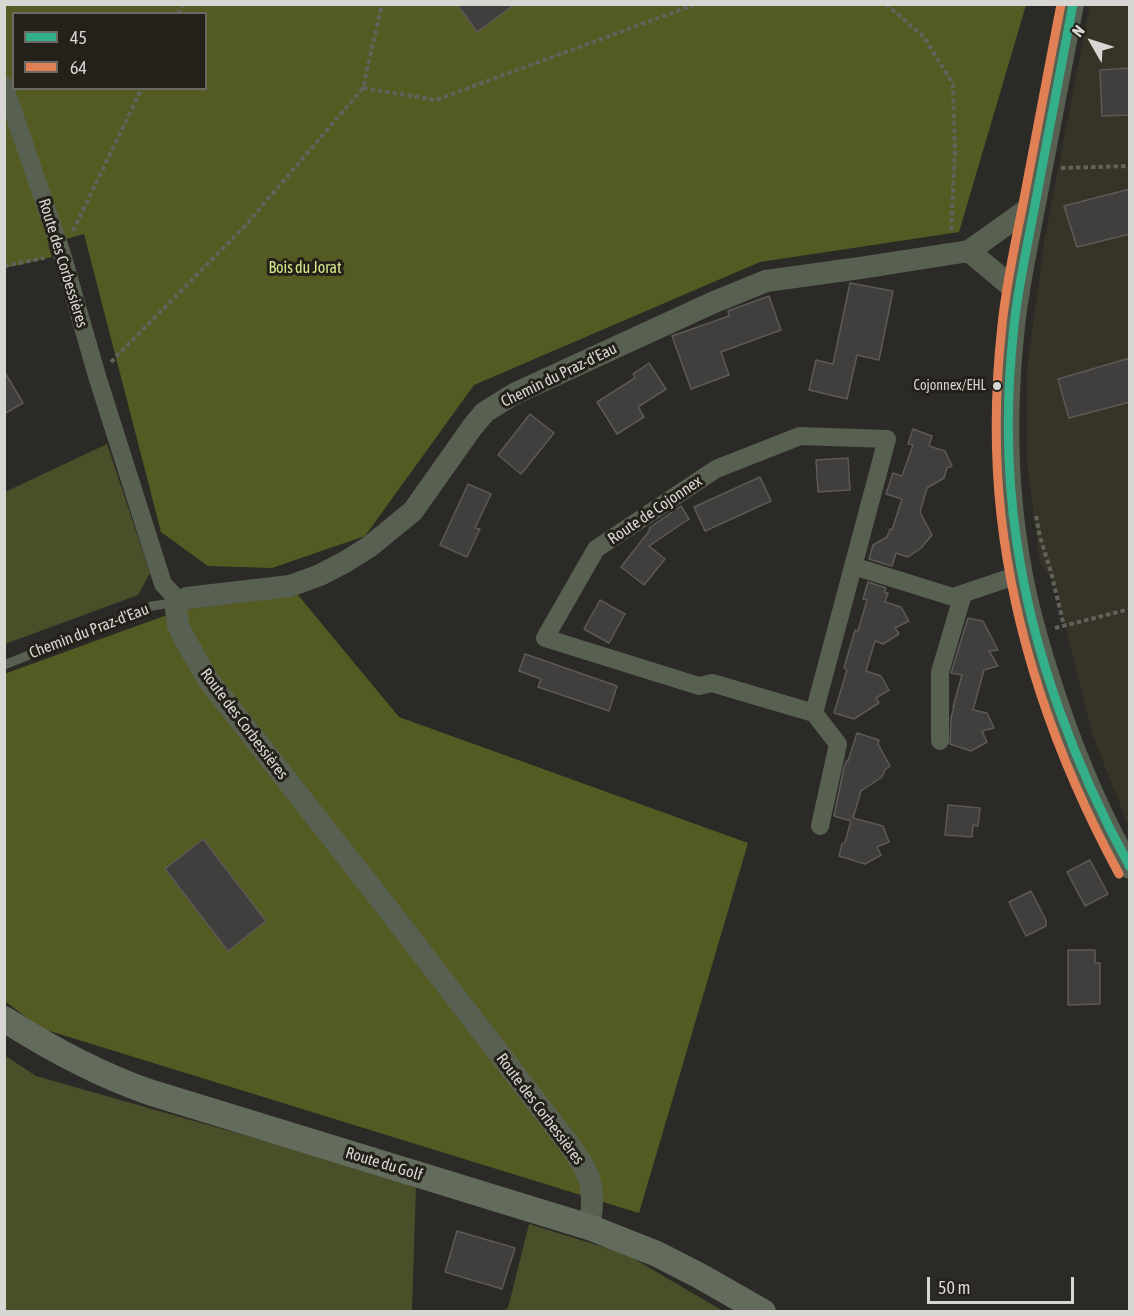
<!DOCTYPE html>
<meta charset="utf-8">
<style>
body{margin:0}
#map{position:relative;width:1134px;height:1316px;overflow:hidden;background:#2c2a27;font-family:"Asap Condensed",sans-serif}
canvas{display:block}
.frame{position:absolute;inset:0;border:6px solid #d8d6d2;pointer-events:none}
.legend{position:absolute;left:12px;top:12px;width:195px;height:78px;box-sizing:border-box;background:#24211b;border:2px solid #6c6964;margin:0;padding:8px 10px;list-style:none;font-size:18px;color:#d8d6d2}
.legend li{display:flex;align-items:center;gap:12px;height:30px}
.legend b{width:30px;border:2px solid #6c6964}
.north{position:absolute;left:1062px;top:12px;width:60px;height:60px;-webkit-text-stroke:4px #24211b;paint-order:stroke;rotate:309deg;font-size:16px;font-weight:700;line-height:24px;text-align:center;color:#d8d6d2}
.north::after{content:'';display:block;margin:auto;width:21px;height:27px;background:#d8d6d2;clip-path:polygon(50% 0,100% 100%,50% 72%,0 100%)}
.scale{position:absolute;left:927px;top:1277px;width:147px;height:27px;box-sizing:border-box;border:3px solid #d8d6d2;border-top:0;padding-left:8px;font-size:18px;line-height:21px;white-space:nowrap;color:#d8d6d2;-webkit-text-stroke:4px #24211b;paint-order:stroke}
</style>
<div id="map">
<canvas width="1134" height="1316"></canvas>
<div class="frame"></div>
<ul class="legend">
<li><b style="height:8px;background:#33af89"></b>45</li>
<li><b style="height:8px;background:#e18055"></b>64</li>
</ul>
<div class="north">N</div>
<div class="scale">50 m</div>
</div>
<script>
const context = document.querySelector('canvas').getContext('2d');
context.lineJoin = 'round';
function paint(path, color) {
  context.fillStyle = color;
  context.fill(path, 'evenodd');
}
function stroke(path, color, width, dash) {
  context.strokeStyle = color;
  context.lineWidth = width;
  context.lineCap = dash ? 'butt' : 'round';
  context.setLineDash(dash || []);
  context.stroke(path);
}
function label(font, color, halo, rows, align = 'center') {
  context.font = font + ' "Asap Condensed",sans-serif';
  context.lineWidth = 6;
  context.setLineDash([]);
  context.textBaseline = 'middle';
  context.strokeStyle = halo;
  context.fillStyle = color;
  for (const [text, x, y, turn = 0] of rows) {
    context.save();
    context.translate(x, y);
    context.rotate((+turn || 0) * Math.PI / 180);
    context.textAlign = isNaN(turn) ? turn : align;
    if (halo) context.strokeText(text, 0, 0);
    context.fillText(text, 0, 0);
    context.restore();
  }
}
const built = new Path2D(`
 M 1090,5 L 1129,5 L 1129,827 L 1094,739 L 1054,582 L 1040,563 L 1027,462 L 1027,369 L 1045,237 Z`);
const green = new Path2D(`
 M 107,444 L 150,573 L 138,595 L 5,644 L 5,492 Z
 M 4,1055 L 36,1076 L 416,1184 L 412,1311 L 5,1311 Z
 M 529,1224 L 626,1254 L 723,1311 L 501,1312 L 508,1308 Z`);
const forest = new Path2D(`
 M 4,5 L 1026,5 L 959,232 L 760,262 L 474,385 L 365,536 L 272,568 L 208,566 L 161,532 L 84,234 L 48,244 L 52,257 L 5,268 ZM 14,14 L 206,14 L 206,88 L 14,88 Z
 M 298,595 L 399,717 L 748,843 L 639,1213 L 40,1028 L 5,1001 L 4,674 L 181,610 Z`);
const building = new Path2D(`
 M 457,4 L 515,4 L 477,32 Z
 M 1130,68 L 1130,115 L 1102,116 L 1100,70 Z
 M 1130,189 L 1130,234 L 1077,247 L 1064,206 Z
 M 850,283 L 893,291 L 879,360 L 857,355 L 847,399 L 809,390 L 816,360 L 833,364 Z
 M 769,296 L 781,330 L 721,352 L 729,375 L 691,389 L 672,336 L 729,316 L 728,311 Z
 M 1130,358 L 1130,402 L 1069,418 L 1058,379 Z
 M 649,363 L 666,389 L 638,407 L 644,417 L 617,434 L 597,402 L 635,378 L 633,374 Z
 M 4,371 L 23,403 L 4,414 Z
 M 530,414 L 554,433 L 521,474 L 498,455 Z
 M 913,429 L 932,436 L 929,446 L 945,451 L 952,466 L 947,468 L 944,478 L 927,488 L 920,512 L 932,535 L 921,548 L 908,557 L 896,553 L 892,566 L 869,559 L 873,545 L 887,537 L 890,529 L 892,530 L 902,499 L 886,494 L 893,473 L 902,476 L 913,445 L 908,444 Z
 M 848,458 L 850,490 L 818,492 L 816,460 Z
 M 760,477 L 771,501 L 705,531 L 694,507 Z
 M 468,484 L 491,494 L 475,528 L 480,529 L 467,557 L 440,545 Z
 M 681,506 L 689,519 L 649,546 L 665,559 L 644,585 L 621,567 L 650,530 L 649,528 Z
 M 868,582 L 886,588 L 884,592 L 888,593 L 885,602 L 901,607 L 909,621 L 895,628 L 899,634 L 883,644 L 875,641 L 866,671 L 881,676 L 889,690 L 876,698 L 879,703 L 854,719 L 834,713 L 847,670 L 844,668 L 855,630 L 858,631 L 867,600 L 863,599 Z
 M 600,600 L 625,614 L 609,643 L 584,629 Z
 M 968,618 L 983,621 L 998,650 L 989,651 L 998,666 L 984,670 L 973,710 L 987,713 L 994,728 L 982,731 L 987,742 L 971,751 L 950,744 L 951,718 L 954,707 L 953,707 L 962,675 L 951,673 Z
 M 525,654 L 617,686 L 609,711 L 538,687 L 541,679 L 519,671 Z
 M 857,733 L 879,740 L 878,744 L 890,766 L 885,770 L 882,777 L 861,791 L 853,818 L 883,826 L 889,842 L 877,847 L 881,855 L 865,864 L 839,856 L 842,844 L 845,842 L 851,821 L 834,816 L 844,767 L 847,760 L 848,761 Z
 M 948,805 L 980,808 L 978,826 L 973,825 L 972,837 L 945,835 Z
 M 203,839 L 266,921 L 228,951 L 165,869 Z
 M 1090,860 L 1108,894 L 1085,906 L 1067,872 Z
 M 1031,891 L 1046,920 L 1046,926 L 1026,936 L 1009,902 Z
 M 1068,950 L 1095,950 L 1095,963 L 1100,963 L 1100,1004 L 1068,1005 Z
 M 457,1231 L 515,1248 L 502,1289 L 445,1272 Z`);
const path = new Path2D(`
 M 886,4 L 924,37 L 953,84 L 955,150 L 951,233
 M 178,14 L 183,4
 M 363,88 L 436,100 L 696,4
 M 1061,168 L 1130,166
 M 73,231 L 142,88
 M 4,266 L 44,258
 M 111,362 L 244,227 L 363,88 L 382,4
 M 1036,516 L 1040,537 L 1051,572 L 1064,626
 M 1055,628 L 1130,609`);
const service = new Path2D(`
 M 4,665 L 152,606 L 178,602`);
const minor = new Path2D(`
 M 4,85 L 62,254 L 97,376 L 163,584 L 180,602
 M 853,566 L 953,597 L 1021,574
 M 814,713 L 712,683 L 699,686 L 545,638 L 596,549 L 716,469 L 800,436 L 887,439 L 814,713 L 838,744 L 820,826
 M 940,741 L 940,672 L 963,594`);
const tertiary = new Path2D(`
 M 1073,4 C 1060,75 1046,144 1033,214 C 1026,251 1018,288 1014,326 C 1005,408 1006,493 1022,575 C 1028,608 1037,639 1047,671 C 1068,739 1095,806 1130,868
 M 969,251 L 1019,293
 M 589,1227 C 593,1208 594,1190 587,1173 C 583,1164 576,1155 571,1147 L 381,900 L 209,681 L 184,638 L 178,625 L 176,609 L 180,602 L 187,598 L 290,586 L 320,575 L 345,562 L 369,547 L 413,511 L 473,426 L 485,412 L 514,394 L 712,303 L 766,281 L 860,268 L 969,251 L 1035,204`);
const secondary = new Path2D(`
 M 4,1019 C 51,1049 97,1074 149,1092 L 589,1227 L 657,1254 L 700,1276 L 763,1312`);
const bus1 = new Path2D(`
 M 1073,4 C 1060,73 1047,141 1034,210 C 1027,248 1018,287 1014,326 C 1006,398 1006,471 1017,543 C 1033,654 1076,769 1130,867`);
const bus2 = new Path2D(`
 M 1061,4 C 1048,73 1035,141 1022,209 C 1014,248 1006,286 1002,325 C 995,388 994,452 1001,515 C 1015,640 1059,763 1119,874`);
const markers = [
 [997,386,5,"#d8d6d2"]
];
const busNames = [
 ["Cojonnex/EHL",986,386]
];
const streetNames = [
 ["Route des Corbessières",63,263,73],
 ["Chemin du Praz-d'Eau",559,375,-26],
 ["Route de Cojonnex",655,510,-34],
 ["Chemin du Praz-d'Eau",89,631,-21],
 ["Route des Corbessières",244,724,53],
 ["Route des Corbessières",540,1109,53],
 ["Route du Golf",384,1164,17]
];
const parkNames = [
 ["Bois du Jorat",305,268]
];
paint(built, '#373327');
paint(green, '#494f29');
paint(forest, '#545b22');
paint(building, '#413f3d');
stroke(building, '#5c5957', 1.5);
stroke(path, '#5f635b', 4, [4.5, 3]);
stroke(service, '#586052', 9);
stroke(minor, '#586052', 18);
stroke(tertiary, '#586052', 22);
stroke(secondary, '#626b5c', 26);
stroke(bus1, '#33af89', 9);
stroke(bus2, '#e18055', 9);
for (const [x, y, r, color] of markers) {
  const dot = new Path2D();
  dot.arc(x, y, r, 0, 2 * Math.PI);
  context.fillStyle = color;
  context.fill(dot);
  stroke(dot, '#24211b', 2);
}
label('14px', '#d8d6d2', '#24211b', busNames, 'right');
label('16px', '#d8d6d2', '#24211b', streetNames);
label('16px', '#d6e688', '#24211b', parkNames);
</script>
